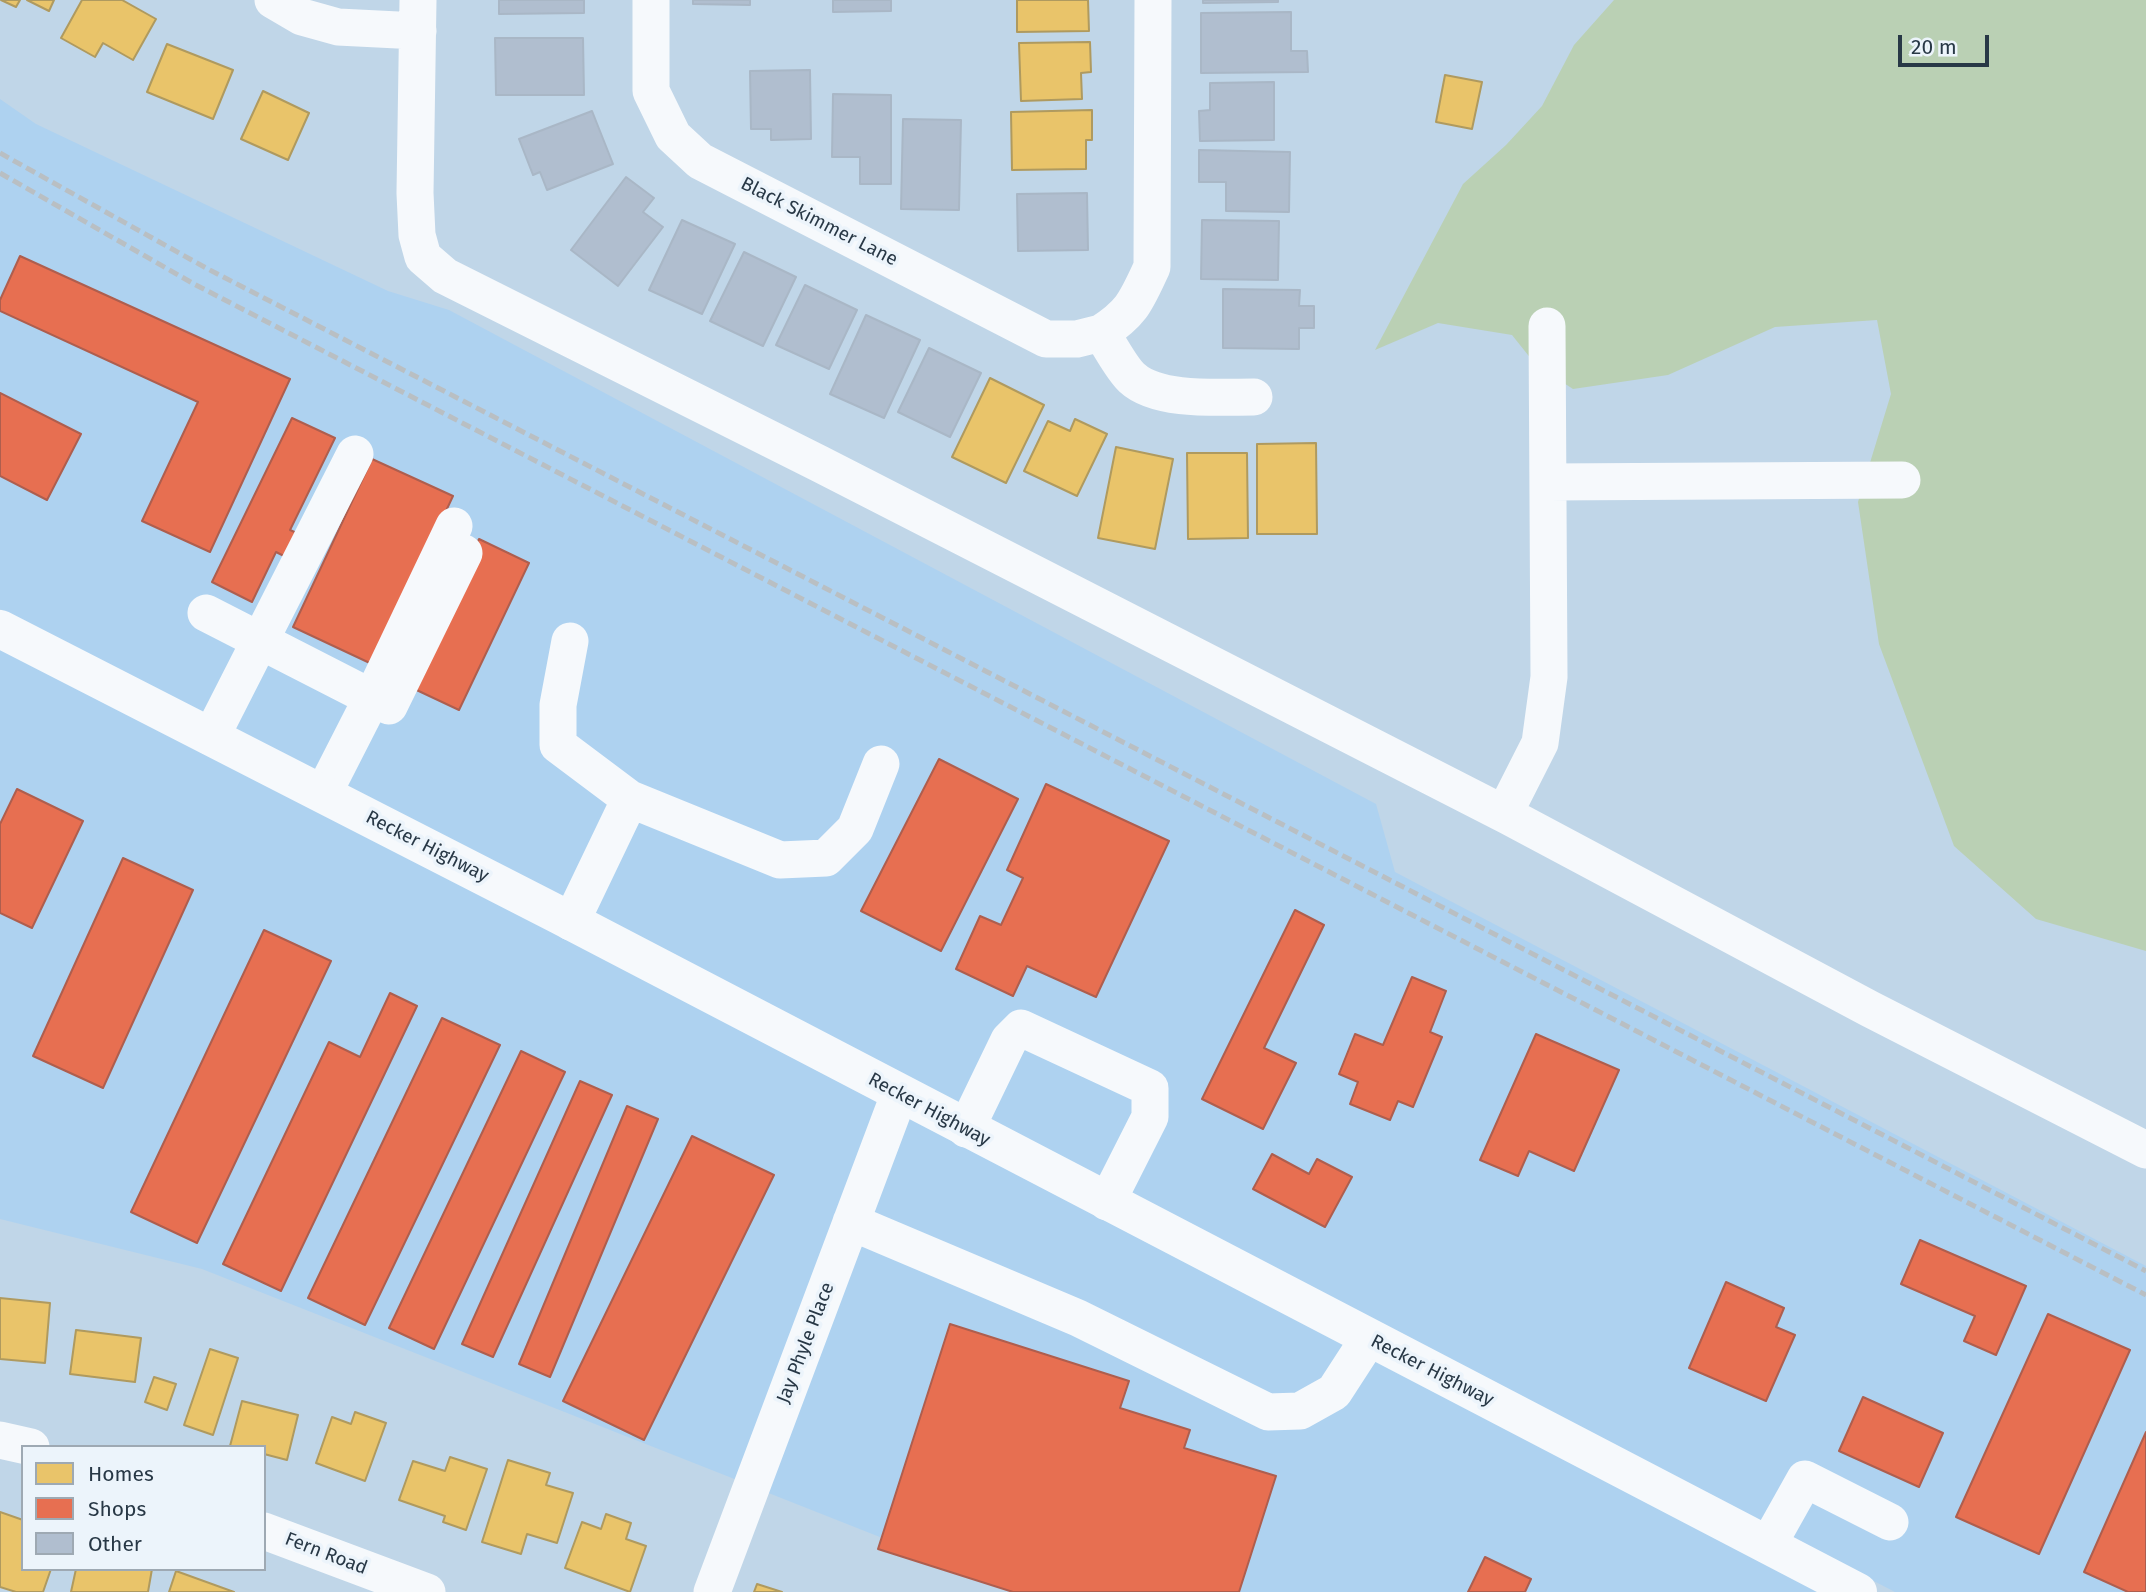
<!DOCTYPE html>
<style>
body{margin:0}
#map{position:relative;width:2146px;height:1592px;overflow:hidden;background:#c0d6e8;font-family:"Fira Sans",sans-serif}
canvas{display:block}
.legend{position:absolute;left:21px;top:1445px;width:245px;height:126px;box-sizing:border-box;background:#ecf4fb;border:2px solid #9ea9b3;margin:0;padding:9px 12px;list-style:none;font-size:21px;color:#283846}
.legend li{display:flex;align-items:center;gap:14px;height:35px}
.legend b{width:35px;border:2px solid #9ea9b3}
.scale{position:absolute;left:1898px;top:35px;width:91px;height:32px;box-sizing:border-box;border:4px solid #283846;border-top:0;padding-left:9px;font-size:21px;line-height:24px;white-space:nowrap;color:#283846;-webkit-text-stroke:5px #ecf4fb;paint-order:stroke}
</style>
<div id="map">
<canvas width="2146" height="1592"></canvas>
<ul class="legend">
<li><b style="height:19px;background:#e9c46a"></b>Homes</li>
<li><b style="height:19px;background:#e76f51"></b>Shops</li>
<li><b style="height:19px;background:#b0becf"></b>Other</li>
</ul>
<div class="scale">20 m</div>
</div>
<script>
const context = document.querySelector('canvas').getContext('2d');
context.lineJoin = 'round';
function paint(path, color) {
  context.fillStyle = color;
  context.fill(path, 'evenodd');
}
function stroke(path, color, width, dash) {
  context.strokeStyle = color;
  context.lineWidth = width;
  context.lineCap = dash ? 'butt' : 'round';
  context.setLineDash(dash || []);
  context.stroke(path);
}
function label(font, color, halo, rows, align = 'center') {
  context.font = font + ' "Fira Sans",sans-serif';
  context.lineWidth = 7;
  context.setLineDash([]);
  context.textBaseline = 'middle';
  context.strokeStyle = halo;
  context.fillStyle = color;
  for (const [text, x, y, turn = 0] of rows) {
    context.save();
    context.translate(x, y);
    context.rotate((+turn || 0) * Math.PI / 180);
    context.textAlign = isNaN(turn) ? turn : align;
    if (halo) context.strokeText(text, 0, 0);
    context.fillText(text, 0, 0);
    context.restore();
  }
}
const built = new Path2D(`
 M 0,99 L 36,124 L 388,291 L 449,310 L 1376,804 L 1395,872 L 2146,1266 L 2146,1592 L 1895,1592 L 906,1078 L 566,899 L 0,609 Z
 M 0,648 L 552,931 L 879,1103 L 737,1480 L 202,1269 L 0,1219 Z
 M 908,1118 L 1820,1592 L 1019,1592 L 766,1492 Z`);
const green = new Path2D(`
 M 1614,0 L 2146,0 L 2146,951 L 2036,919 L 1954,846 L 1879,644 L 1858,502 L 1891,394 L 1877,320 L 1775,327 L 1668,375 L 1573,389 L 1536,365 L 1512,335 L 1438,323 L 1375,350 L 1463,184 L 1506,145 L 1542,106 L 1574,45 Z`);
const homes = new Path2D(`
 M 1,0 L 20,0 L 16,7 Z
 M 27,0 L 54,0 L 49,11 Z
 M 82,0 L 122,0 L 156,19 L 133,60 L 103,43 L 95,57 L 61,38 Z
 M 1017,0 L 1088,0 L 1089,31 L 1017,32 Z
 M 1090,42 L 1091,72 L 1081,73 L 1082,99 L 1021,101 L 1019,43 Z
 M 167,44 L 233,70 L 213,119 L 147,92 Z
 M 1445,75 L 1482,82 L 1472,129 L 1436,122 Z
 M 263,91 L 309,113 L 288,160 L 241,139 Z
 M 1092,110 L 1092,140 L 1086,140 L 1086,169 L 1012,170 L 1011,112 Z
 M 990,378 L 1044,405 L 1006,483 L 952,457 Z
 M 1075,419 L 1107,434 L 1077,496 L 1024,471 L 1048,421 L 1070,431 Z
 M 1316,443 L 1317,534 L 1257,534 L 1257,444 Z
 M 1116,447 L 1173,459 L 1155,549 L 1098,538 Z
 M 1187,453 L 1247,453 L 1248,538 L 1188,539 Z
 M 0,1298 L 50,1303 L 45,1363 L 0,1359 Z
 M 76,1330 L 141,1338 L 135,1382 L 70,1374 Z
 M 210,1349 L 238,1358 L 213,1435 L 184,1425 Z
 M 154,1377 L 176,1384 L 167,1410 L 145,1402 Z
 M 242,1401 L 298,1415 L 287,1460 L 264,1454 L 264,1447 L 230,1446 Z
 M 355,1412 L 386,1423 L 365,1481 L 316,1463 L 332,1417 L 351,1424 Z
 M 450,1457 L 487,1469 L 466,1530 L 443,1522 L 445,1516 L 399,1500 L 413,1461 L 445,1471 Z
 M 508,1460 L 550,1473 L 546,1485 L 573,1493 L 557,1543 L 527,1534 L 521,1554 L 482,1542 Z
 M 0,1512 L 23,1520 L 23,1569 L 51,1569 L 43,1592 L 16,1592 L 0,1587 Z
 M 606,1514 L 631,1523 L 626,1539 L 646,1546 L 630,1592 L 565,1568 L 582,1522 L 601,1529 Z
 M 76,1569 L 152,1569 L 148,1592 L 71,1592 Z
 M 176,1571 L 234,1592 L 169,1592 Z
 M 757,1584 L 782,1592 L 754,1592 Z`);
const shops = new Path2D(`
 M 20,256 L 290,379 L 210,552 L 142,521 L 198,402 L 0,311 L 0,300 Z
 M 0,393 L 81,434 L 47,500 L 0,476 Z
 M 292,418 L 335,438 L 290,530 L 306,537 L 294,561 L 276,552 L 252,602 L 212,582 Z
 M 372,459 L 453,496 L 374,665 L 293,627 Z
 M 479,539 L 529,563 L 459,710 L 408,686 Z
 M 939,759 L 1018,799 L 941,951 L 861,911 Z
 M 1046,784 L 1169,841 L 1096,997 L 1027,966 L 1013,996 L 956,969 L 980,916 L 1001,925 L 1023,878 L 1007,870 Z
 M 17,789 L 83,821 L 32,928 L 0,913 L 0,824 Z
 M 123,858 L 193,890 L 103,1088 L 33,1056 Z
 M 1295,910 L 1324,925 L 1264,1048 L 1296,1063 L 1263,1129 L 1202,1099 Z
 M 264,930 L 331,961 L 197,1243 L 131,1212 Z
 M 1412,977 L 1446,991 L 1430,1032 L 1442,1037 L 1413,1107 L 1398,1101 L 1390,1120 L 1350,1104 L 1358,1082 L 1339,1074 L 1355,1034 L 1383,1045 Z
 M 390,993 L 417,1006 L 281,1291 L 223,1264 L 329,1042 L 360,1057 Z
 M 442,1018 L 500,1045 L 365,1325 L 308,1298 Z
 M 1536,1034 L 1619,1070 L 1574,1171 L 1529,1151 L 1518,1176 L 1480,1160 Z
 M 521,1051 L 565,1072 L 434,1349 L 389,1328 Z
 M 580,1081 L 612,1095 L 493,1357 L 462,1344 Z
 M 627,1106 L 658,1119 L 550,1377 L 519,1364 Z
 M 692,1136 L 774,1175 L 644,1440 L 563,1401 Z
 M 1272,1154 L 1309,1174 L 1317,1159 L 1352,1177 L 1325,1227 L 1253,1189 Z
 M 1920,1240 L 2026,1286 L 1996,1355 L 1964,1341 L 1975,1316 L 1901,1284 Z
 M 1726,1282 L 1784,1308 L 1776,1327 L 1795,1335 L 1766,1401 L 1689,1368 Z
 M 2048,1314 L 2130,1350 L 2039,1554 L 1956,1517 Z
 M 950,1324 L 1129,1381 L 1120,1408 L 1190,1430 L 1184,1448 L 1276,1476 L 1239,1592 L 1013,1592 L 878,1549 Z
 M 1863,1397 L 1943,1433 L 1919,1487 L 1839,1451 Z
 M 2146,1432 L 2146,1592 L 2128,1592 L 2084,1572 Z
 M 1485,1557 L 1531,1579 L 1525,1592 L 1468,1592 Z`);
const building = new Path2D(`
 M 499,0 L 584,0 L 584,13 L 499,14 Z
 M 693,0 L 750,0 L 750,5 L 693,4 Z
 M 833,0 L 891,0 L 891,11 L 833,12 Z
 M 1203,0 L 1278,0 L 1278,2 L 1203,3 Z
 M 1291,12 L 1291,51 L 1307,51 L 1308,72 L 1201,73 L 1201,13 Z
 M 495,38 L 583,38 L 584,95 L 496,95 Z
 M 810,70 L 811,139 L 771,140 L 771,129 L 751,129 L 750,71 Z
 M 1274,82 L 1274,140 L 1200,141 L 1199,111 L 1210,110 L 1210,83 Z
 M 833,94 L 891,95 L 891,184 L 860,184 L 860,157 L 832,157 Z
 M 592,111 L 613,164 L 547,190 L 540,172 L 533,175 L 519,139 Z
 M 903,119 L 961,120 L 959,210 L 901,209 Z
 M 1199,150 L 1290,152 L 1289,212 L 1226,211 L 1226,182 L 1199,182 Z
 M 626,177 L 654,198 L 643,212 L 663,227 L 618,286 L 571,250 Z
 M 1087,193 L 1088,250 L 1018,251 L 1017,194 Z
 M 682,220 L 735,244 L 702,314 L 649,290 Z
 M 1202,220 L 1279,221 L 1278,280 L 1201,279 Z
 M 744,252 L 796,277 L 763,346 L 710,321 Z
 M 805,285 L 857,310 L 829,369 L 776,345 Z
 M 1223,289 L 1300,290 L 1299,306 L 1314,306 L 1314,328 L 1299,328 L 1299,349 L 1223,348 Z
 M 866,315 L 920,340 L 884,418 L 830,394 Z
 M 929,348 L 981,373 L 950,437 L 898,412 Z`);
const minor = new Path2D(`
 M 273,0 L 302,17 L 338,27 L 418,31
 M 418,0 L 415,193 L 417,235 L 423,257 L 445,276 L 820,464 L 1508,816 L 1870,1009 L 2146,1150
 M 651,0 L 651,91 L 673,136 L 700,161 L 1046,339 L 1077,339 L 1101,333 C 1110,345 1121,368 1132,378 C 1158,402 1220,397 1254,397
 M 1101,333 C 1133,312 1136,301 1152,267 L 1153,0
 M 1548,482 L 1902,480
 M 454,526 L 372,698 L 389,706 L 464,553
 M 206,613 L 372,698 L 323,794
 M 570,641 L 558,705 L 558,745 L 630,799 L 571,922
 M 211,737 L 355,454
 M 630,799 L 780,860 L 826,858 L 855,829 L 881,764
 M 1504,814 L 1540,743 L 1549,677 L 1547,326
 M 966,1129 L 1009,1040 L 1021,1028 L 1150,1088 L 1150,1117 L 1107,1202
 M 851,1222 L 1078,1318 L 1268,1412 L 1300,1411 L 1334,1392 L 1369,1338
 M 0,1440 L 31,1447
 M 264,1531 L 427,1592
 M 1768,1545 L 1805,1479 L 1890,1522
 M 712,1592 L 899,1095`);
const major = new Path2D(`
 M 0,629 L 559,915 L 1858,1592`);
const rail = new Path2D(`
 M 0,153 L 206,268 L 2146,1271
 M 0,173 L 194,284 L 2146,1295`);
const streetNames = [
 ["Black Skimmer Lane",819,222,27],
 ["Recker Highway",427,847,27],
 ["Recker Highway",929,1110,28],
 ["Jay Phyle Place",806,1343,-69],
 ["Recker Highway",1432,1371,27],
 ["Fern Road",326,1554,21]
];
paint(built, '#aed2f0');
paint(green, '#bad0b4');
paint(homes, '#e9c46a');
stroke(homes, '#af9a5f', 2);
paint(shops, '#e76f51');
stroke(shops, '#ae5e4e', 2);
paint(building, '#b0becf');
stroke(building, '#a9b7c6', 2);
stroke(minor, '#f6f9fc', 37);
stroke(major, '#f6f9fc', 38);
stroke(rail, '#b9bfc3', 5, [10, 5]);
label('19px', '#283846', '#ecf4fb', streetNames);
</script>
